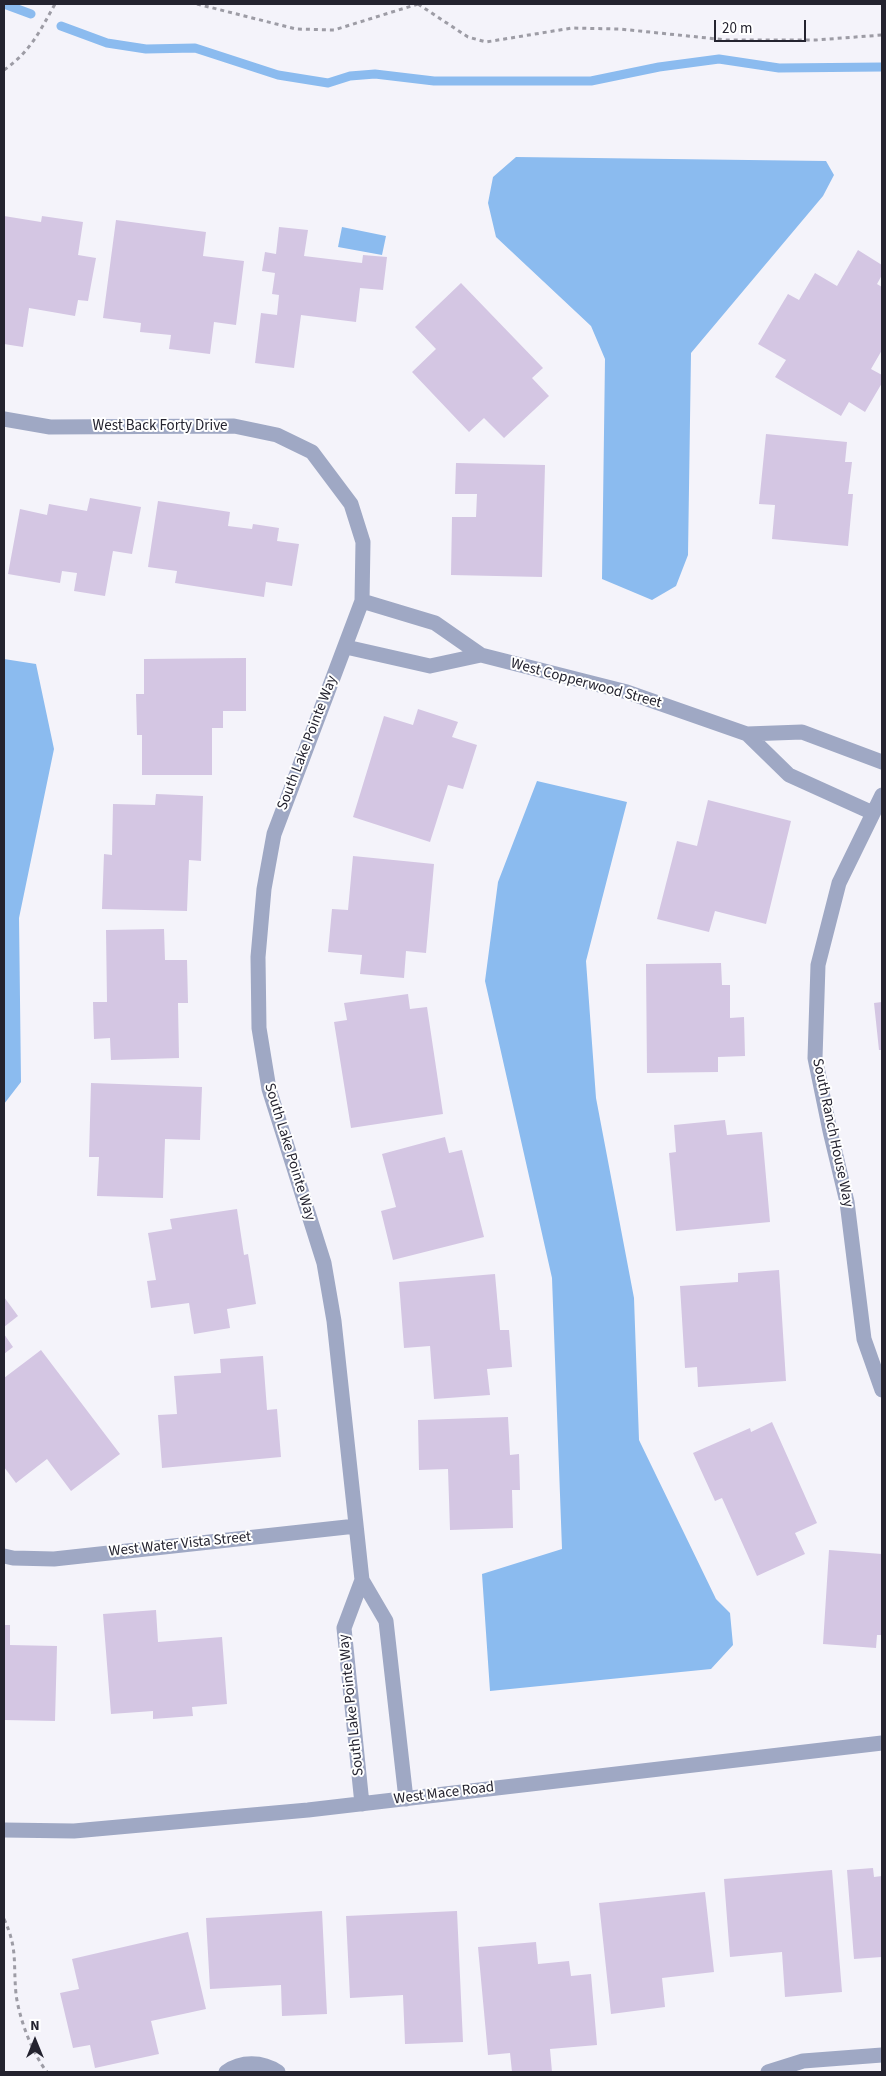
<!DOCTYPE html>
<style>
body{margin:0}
#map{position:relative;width:886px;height:2076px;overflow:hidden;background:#f4f3fa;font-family:"Source Sans 3",sans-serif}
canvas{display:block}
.frame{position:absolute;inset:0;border:5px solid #24232f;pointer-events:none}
.north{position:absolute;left:10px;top:2016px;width:50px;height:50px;-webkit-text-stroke:4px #fff;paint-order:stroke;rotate:0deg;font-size:14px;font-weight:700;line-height:20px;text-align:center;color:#24232f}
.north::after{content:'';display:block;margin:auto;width:18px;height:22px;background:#24232f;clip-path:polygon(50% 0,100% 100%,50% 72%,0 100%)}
.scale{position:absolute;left:714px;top:20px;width:92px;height:22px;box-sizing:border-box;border:2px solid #24232f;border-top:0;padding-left:6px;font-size:15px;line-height:18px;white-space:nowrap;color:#24232f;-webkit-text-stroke:4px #fff;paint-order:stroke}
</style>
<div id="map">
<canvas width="886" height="2076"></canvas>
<div class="frame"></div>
<div class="north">N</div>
<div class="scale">20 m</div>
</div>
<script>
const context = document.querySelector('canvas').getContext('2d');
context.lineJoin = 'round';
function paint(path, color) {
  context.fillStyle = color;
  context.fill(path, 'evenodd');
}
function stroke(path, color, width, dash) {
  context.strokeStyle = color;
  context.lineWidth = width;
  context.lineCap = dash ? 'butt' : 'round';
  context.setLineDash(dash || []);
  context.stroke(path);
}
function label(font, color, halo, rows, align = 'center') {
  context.font = font + ' "Source Sans 3",sans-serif';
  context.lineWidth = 4;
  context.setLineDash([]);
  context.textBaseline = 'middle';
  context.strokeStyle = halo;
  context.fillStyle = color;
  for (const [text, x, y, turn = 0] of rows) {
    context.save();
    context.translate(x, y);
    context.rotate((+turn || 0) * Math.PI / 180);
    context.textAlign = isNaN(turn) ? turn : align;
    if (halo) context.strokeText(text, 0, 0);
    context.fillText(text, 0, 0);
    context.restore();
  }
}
const water = new Path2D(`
 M 516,157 L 826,161 L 834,175 L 823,196 L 691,353 L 688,555 L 676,586 L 652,600 L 602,579 L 605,359 L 591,326 L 496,237 L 488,203 L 493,177 Z
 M 342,227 L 386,236 L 382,255 L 338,247 Z
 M 4,659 L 36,664 L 54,749 L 19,918 L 21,1082 L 4,1104 Z
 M 537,781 L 627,802 L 586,961 L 596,1098 L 634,1298 L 639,1440 L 716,1599 L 730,1613 L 733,1645 L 711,1669 L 490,1691 L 482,1574 L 562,1549 L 552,1278 L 485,981 L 498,882 Z`);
const stream = new Path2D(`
 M 4,4 L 31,14
 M 61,26 L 107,43 L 146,49 L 195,48 L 278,75 L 328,83 L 350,76 L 375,74 L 434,81 L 591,81 L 659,67 L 719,59 L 779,68 L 882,67`);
const building = new Path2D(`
 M 4,216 L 41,222 L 42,216 L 83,222 L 78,255 L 96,258 L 88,301 L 78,300 L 75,316 L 29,308 L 23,347 L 4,344 Z
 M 116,220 L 206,232 L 203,256 L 244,261 L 236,325 L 214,322 L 210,354 L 169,349 L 171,335 L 140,332 L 141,323 L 103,318 Z
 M 279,227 L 308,230 L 304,256 L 362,263 L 363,255 L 387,257 L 383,290 L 360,288 L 356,322 L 301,315 L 294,368 L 255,363 L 261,313 L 277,315 L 279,295 L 272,294 L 275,273 L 262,271 L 265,252 L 276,254 Z
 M 858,250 L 882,265 L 882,275 L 877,284 L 882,287 L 882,350 L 871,369 L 882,375 L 882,383 L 865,412 L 849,402 L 841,416 L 775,377 L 786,360 L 758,344 L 788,294 L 799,300 L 815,273 L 837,286 Z
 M 461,283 L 543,368 L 532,378 L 549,396 L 504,438 L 484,418 L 469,432 L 412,372 L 436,349 L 415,327 Z
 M 766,434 L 847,442 L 845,462 L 852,462 L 848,494 L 853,494 L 848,546 L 772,539 L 775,505 L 759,504 Z
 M 456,463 L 545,465 L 542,577 L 451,575 L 452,517 L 476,517 L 477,494 L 455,494 Z
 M 90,498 L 141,507 L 132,554 L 113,551 L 105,596 L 74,591 L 77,573 L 62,571 L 60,583 L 8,574 L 20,509 L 47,515 L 49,504 L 87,511 Z
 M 158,501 L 230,512 L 228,526 L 252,529 L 253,524 L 279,528 L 277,541 L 299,544 L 292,586 L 266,582 L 264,597 L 175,583 L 177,571 L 148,567 Z
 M 246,658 L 246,711 L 223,711 L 223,728 L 212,728 L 212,775 L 142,775 L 142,735 L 137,735 L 136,694 L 144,694 L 144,659 Z
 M 418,709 L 458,722 L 452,737 L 477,745 L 463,789 L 448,785 L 430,842 L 353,817 L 384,716 L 413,725 Z
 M 156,794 L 203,796 L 201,861 L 189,860 L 187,911 L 102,909 L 104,854 L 112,855 L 113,804 L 155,805 Z
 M 708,800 L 791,821 L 766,924 L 715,911 L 709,932 L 657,919 L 677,841 L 697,846 Z
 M 353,856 L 434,864 L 426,953 L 406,951 L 404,978 L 360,974 L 362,955 L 328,952 L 332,909 L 348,910 Z
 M 164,929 L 165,960 L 187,960 L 188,1003 L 178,1003 L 179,1058 L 111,1060 L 110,1038 L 94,1039 L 93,1002 L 107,1002 L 106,930 Z
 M 721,963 L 722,985 L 730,985 L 730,1018 L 744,1017 L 745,1056 L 718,1057 L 718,1072 L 647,1073 L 646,964 Z
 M 408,994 L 410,1009 L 427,1007 L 443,1114 L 351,1128 L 334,1022 L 347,1020 L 344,1003 Z
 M 882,1002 L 882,1050 L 879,1050 L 874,1003 Z
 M 91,1083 L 202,1087 L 200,1140 L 165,1139 L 163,1198 L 97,1196 L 99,1157 L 89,1157 Z
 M 725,1120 L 727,1135 L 762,1132 L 770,1222 L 676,1231 L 669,1153 L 676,1152 L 674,1125 Z
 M 445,1137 L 449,1153 L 462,1150 L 484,1237 L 393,1260 L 381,1211 L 396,1207 L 382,1154 Z
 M 237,1209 L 244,1255 L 248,1254 L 256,1304 L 227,1309 L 230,1328 L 194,1334 L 189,1303 L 151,1308 L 147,1281 L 156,1280 L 148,1233 L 172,1229 L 170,1219 Z
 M 779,1270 L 786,1381 L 698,1387 L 697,1367 L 685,1368 L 680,1286 L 738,1282 L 738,1273 Z
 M 495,1274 L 500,1330 L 509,1330 L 512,1367 L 487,1369 L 490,1395 L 434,1399 L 430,1346 L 404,1348 L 399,1282 Z
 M 4,1297 L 18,1316 L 4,1327 Z
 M 4,1334 L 13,1347 L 4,1354 Z
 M 41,1350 L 120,1454 L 71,1491 L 47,1459 L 16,1483 L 4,1467 L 4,1378 Z
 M 263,1356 L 267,1410 L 277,1409 L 281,1457 L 162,1468 L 158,1415 L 177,1414 L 174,1376 L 221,1373 L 220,1359 Z
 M 508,1417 L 510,1455 L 519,1454 L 520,1490 L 512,1490 L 513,1528 L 450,1530 L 448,1469 L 419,1470 L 418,1420 Z
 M 772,1422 L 817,1523 L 795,1533 L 805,1554 L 757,1576 L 722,1498 L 715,1501 L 693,1453 L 750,1428 L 751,1432 Z
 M 829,1550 L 882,1554 L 882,1635 L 877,1635 L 876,1648 L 823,1644 Z
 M 156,1610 L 158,1642 L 222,1637 L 227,1704 L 192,1707 L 193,1716 L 153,1719 L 153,1711 L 111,1714 L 103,1614 Z
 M 4,1625 L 10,1625 L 10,1645 L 57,1646 L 55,1721 L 4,1720 Z
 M 873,1868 L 874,1877 L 882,1876 L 882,1957 L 854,1959 L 847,1870 Z
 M 832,1870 L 842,1992 L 785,1997 L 782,1952 L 730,1957 L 724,1879 Z
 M 705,1892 L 714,1972 L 662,1978 L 665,2007 L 611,2014 L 599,1903 Z
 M 322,1911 L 327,2014 L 282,2016 L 281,1985 L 210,1989 L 206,1918 Z
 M 457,1911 L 463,2042 L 405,2044 L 403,1995 L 350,1998 L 346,1916 Z
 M 188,1932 L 206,2009 L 151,2021 L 159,2054 L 95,2068 L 90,2045 L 73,2048 L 60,1993 L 79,1989 L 72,1959 Z
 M 536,1942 L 538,1964 L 569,1961 L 571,1976 L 591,1974 L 597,2045 L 550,2049 L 552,2072 L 512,2072 L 510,2053 L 488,2055 L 478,1947 Z`);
const path = new Path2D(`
 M 197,4 L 296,29 L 334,30 L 418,4
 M 418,4 L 468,37 L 486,42 L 572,28 L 620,29 L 727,40 L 816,40 L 882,35
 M 4,70 C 30,52 40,31 55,4
 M 4,1919 C 18,1949 13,1963 16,1994 C 19,2018 32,2053 47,2072`);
const street = new Path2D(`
 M 4,419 L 50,427 L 234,426 L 277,435 L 312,452 L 351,504 L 363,542 L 362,601 L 274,834 L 264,889 L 258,957 L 259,1028 L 269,1089 L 324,1263 L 334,1321 L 362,1580 L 386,1621 L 406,1799
 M 362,601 L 435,623 L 481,655 L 627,692 L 747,734 L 802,732 L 882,762
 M 346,647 L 430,666 L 481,655
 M 747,734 L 789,775 L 873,813
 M 882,795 L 839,883 L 818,965 L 815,1058 L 830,1131 L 847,1202 L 864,1339 L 882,1390
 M 4,1556 L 13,1558 L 54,1559 L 356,1526
 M 362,1580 L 344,1628 L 362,1804
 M 4,1830 L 74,1831 L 308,1810 L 882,1743
 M 226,2072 C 241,2061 262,2061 278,2072
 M 768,2072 L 803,2061 L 882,2055`);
const streetNames = [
 ["West Back Forty Drive",160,427],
 ["West Copperwood Street",586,684,15],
 ["South Lake Pointe Way",308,743,-69],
 ["South Ranch House Way",832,1133,78],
 ["South Lake Pointe Way",289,1152,73],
 ["West Water Vista Street",180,1545,-6],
 ["South Lake Pointe Way",352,1705,-96],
 ["West Mace Road",444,1794,-7]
];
paint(water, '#8bbbef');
stroke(stream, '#8bbbef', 9);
paint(building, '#d4c6e3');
stroke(path, '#9d9ca5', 3, [4, 4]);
stroke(street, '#9fa8c4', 15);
label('15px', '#24232f', '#fff', streetNames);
</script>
